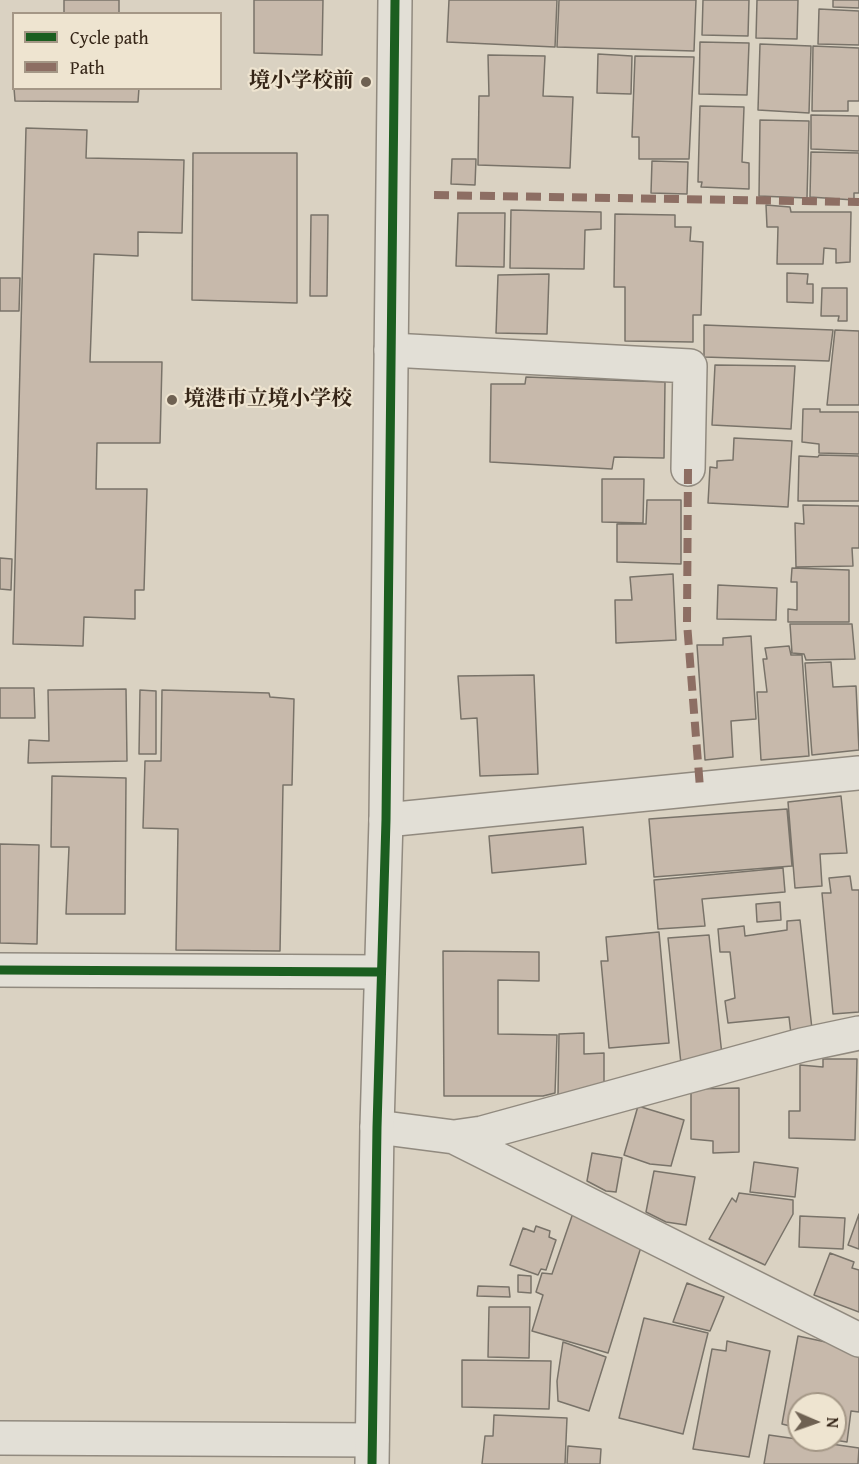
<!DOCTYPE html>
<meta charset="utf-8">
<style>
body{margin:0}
#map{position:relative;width:859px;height:1464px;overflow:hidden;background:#dad2c2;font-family:"Gentium Book Plus",serif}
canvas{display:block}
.legend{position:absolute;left:12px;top:12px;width:210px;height:78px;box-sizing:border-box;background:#eee4d0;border:2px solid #a49786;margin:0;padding:8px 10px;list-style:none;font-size:18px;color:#342416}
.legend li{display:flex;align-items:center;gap:12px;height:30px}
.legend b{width:30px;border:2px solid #a49786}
.north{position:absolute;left:787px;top:1392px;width:60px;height:60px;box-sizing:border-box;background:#eee4d0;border:2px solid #a49786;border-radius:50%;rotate:92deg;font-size:16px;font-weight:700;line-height:24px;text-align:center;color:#342416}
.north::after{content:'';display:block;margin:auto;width:21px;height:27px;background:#6e6152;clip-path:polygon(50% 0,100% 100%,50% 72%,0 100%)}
</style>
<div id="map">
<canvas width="859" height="1464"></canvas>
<ul class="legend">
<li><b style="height:8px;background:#1b5e20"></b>Cycle path</li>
<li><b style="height:8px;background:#8d6e63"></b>Path</li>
</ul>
<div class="north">N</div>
</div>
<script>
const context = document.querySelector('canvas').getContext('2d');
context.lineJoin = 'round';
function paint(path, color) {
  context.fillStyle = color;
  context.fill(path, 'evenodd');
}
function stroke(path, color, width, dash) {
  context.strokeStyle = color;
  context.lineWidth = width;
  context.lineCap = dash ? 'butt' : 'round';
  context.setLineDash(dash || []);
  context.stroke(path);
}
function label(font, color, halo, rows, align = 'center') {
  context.font = font + ' "Gentium Book Plus","Noto Serif JP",serif';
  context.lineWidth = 4.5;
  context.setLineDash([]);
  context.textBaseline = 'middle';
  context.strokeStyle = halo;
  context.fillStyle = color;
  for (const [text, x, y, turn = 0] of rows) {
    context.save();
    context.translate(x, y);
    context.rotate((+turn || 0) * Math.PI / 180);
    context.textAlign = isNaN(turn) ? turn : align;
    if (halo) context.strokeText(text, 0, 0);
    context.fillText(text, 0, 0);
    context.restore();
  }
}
const building = new Path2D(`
 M 64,0 L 119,0 L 119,14 L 64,14 Z
 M 254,0 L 323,0 L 322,55 L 254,53 Z
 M 449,0 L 557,0 L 555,47 L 447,42 Z
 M 559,0 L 696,0 L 694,51 L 557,47 Z
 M 703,0 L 749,0 L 748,36 L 702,35 Z
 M 757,0 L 798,0 L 797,39 L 756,38 Z
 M 833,0 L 859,0 L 859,8 L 833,7 Z
 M 819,9 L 859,11 L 859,45 L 818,44 Z
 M 700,42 L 749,43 L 747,95 L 699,94 Z
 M 760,44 L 811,46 L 809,113 L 758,110 Z
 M 813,46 L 859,48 L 859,101 L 848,101 L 848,111 L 812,111 Z
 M 598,54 L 632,56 L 631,94 L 597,93 Z
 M 488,55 L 545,56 L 543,96 L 573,97 L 570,168 L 478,165 L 479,96 L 489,96 Z
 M 635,56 L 694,57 L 689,159 L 639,159 L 639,137 L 632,137 Z
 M 14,88 L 139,88 L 138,102 L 15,101 Z
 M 700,106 L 744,107 L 742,162 L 749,163 L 749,189 L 701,187 L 702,182 L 698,182 Z
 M 811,115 L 859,116 L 859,151 L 811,149 Z
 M 760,120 L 809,121 L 807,198 L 759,196 Z
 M 26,128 L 87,130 L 86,158 L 184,160 L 182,233 L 138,232 L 138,256 L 94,254 L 90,362 L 162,362 L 160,443 L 97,443 L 96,489 L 147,489 L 144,590 L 135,590 L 135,619 L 84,617 L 83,646 L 13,644 Z
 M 811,152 L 859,153 L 859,193 L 854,193 L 854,200 L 810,197 Z
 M 193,153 L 297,153 L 297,303 L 192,300 Z
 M 452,159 L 476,159 L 475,185 L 451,184 Z
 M 652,161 L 688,162 L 687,194 L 651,193 Z
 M 766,205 L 790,207 L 791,212 L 851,212 L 850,262 L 836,263 L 836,249 L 824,248 L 823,264 L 777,264 L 778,227 L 767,227 Z
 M 511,210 L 601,212 L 601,229 L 585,230 L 584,269 L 510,268 Z
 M 458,213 L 505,213 L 504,267 L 456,266 Z
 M 615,214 L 675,215 L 675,227 L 691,227 L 690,241 L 703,242 L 701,315 L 693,315 L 693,342 L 625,341 L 625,287 L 614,287 Z
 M 311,215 L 328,215 L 327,296 L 310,296 Z
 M 787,273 L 808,274 L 807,284 L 813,284 L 813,303 L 787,302 Z
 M 549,274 L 547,334 L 496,333 L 498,275 Z
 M 0,278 L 20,278 L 19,311 L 0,311 Z
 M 822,288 L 847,288 L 847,321 L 838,321 L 839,316 L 821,316 Z
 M 704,325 L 833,330 L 829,361 L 704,357 Z
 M 835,330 L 859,331 L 859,405 L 827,405 Z
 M 715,365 L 795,366 L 791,429 L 712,425 Z
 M 526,377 L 665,382 L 664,458 L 614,457 L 612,469 L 490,462 L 491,384 L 525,384 Z
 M 803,409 L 820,409 L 820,412 L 859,412 L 859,454 L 819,453 L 819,444 L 802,442 Z
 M 734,438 L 792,441 L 788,507 L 708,503 L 710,467 L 717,468 L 717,461 L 733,460 Z
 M 819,455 L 859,456 L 859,501 L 798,501 L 799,456 L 818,457 Z
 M 602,479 L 644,479 L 643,523 L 602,522 Z
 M 647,500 L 681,500 L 681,564 L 617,562 L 617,524 L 646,524 Z
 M 803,505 L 859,506 L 859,548 L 852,548 L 853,566 L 796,567 L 795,523 L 804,524 Z
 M 0,558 L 12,559 L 11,590 L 0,589 Z
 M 792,568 L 849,570 L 849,622 L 788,622 L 788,609 L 797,610 L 797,582 L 791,582 Z
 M 673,574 L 676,640 L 616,643 L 615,600 L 632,600 L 630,577 Z
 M 718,585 L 777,588 L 776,620 L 717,619 Z
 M 790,624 L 852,624 L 855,659 L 806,660 L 804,654 L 792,653 Z
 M 751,636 L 756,719 L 731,721 L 733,757 L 705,760 L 697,645 L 723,645 L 723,638 Z
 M 789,646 L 791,655 L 802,655 L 809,756 L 761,760 L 757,692 L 767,692 L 763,659 L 767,659 L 765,648 Z
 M 831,662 L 833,687 L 856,686 L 859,750 L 812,755 L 805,663 Z
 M 534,675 L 538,774 L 480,776 L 477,718 L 461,719 L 458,676 Z
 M 0,688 L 34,688 L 35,718 L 0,718 Z
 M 126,689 L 127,761 L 28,763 L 29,740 L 49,741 L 48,690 Z
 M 140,690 L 156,691 L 156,754 L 139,754 Z
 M 162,690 L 269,693 L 270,697 L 294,699 L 292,785 L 283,785 L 280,951 L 176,950 L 178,829 L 143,828 L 145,761 L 161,761 Z
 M 52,776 L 126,778 L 125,914 L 66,914 L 69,847 L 51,847 Z
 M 841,796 L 847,853 L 820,854 L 822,886 L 795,888 L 788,802 Z
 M 787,809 L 792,866 L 654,877 L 649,819 Z
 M 583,827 L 586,864 L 492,873 L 489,836 Z
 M 0,844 L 39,845 L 37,944 L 0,943 Z
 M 783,868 L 785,892 L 702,899 L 705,926 L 658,929 L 654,880 Z
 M 850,876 L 852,890 L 859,890 L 859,1012 L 833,1014 L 822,893 L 831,893 L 829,878 Z
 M 780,902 L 781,920 L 757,922 L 756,904 Z
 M 800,920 L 812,1029 L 791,1034 L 789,1017 L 728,1023 L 725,1001 L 735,998 L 730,952 L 720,952 L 718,929 L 744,926 L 745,936 L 787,930 L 787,921 Z
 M 659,932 L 669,1043 L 609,1048 L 601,961 L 608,961 L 606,937 Z
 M 709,935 L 722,1055 L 681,1064 L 668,938 Z
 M 443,951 L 539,952 L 539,981 L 498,980 L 498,1034 L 557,1035 L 555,1093 L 543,1096 L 444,1096 Z
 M 584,1033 L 584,1054 L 604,1053 L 604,1083 L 558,1095 L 559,1034 Z
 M 823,1059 L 857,1059 L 855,1140 L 789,1138 L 789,1111 L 800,1111 L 800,1065 L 823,1067 Z
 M 739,1088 L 739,1152 L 713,1153 L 713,1141 L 691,1139 L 691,1089 Z
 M 638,1106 L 684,1120 L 671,1166 L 650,1164 L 624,1155 Z
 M 592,1153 L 622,1158 L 616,1192 L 606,1191 L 587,1181 Z
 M 754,1162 L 798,1168 L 795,1197 L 750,1192 Z
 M 654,1171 L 695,1177 L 686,1225 L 666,1222 L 646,1212 Z
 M 739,1193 L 793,1200 L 793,1214 L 765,1265 L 709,1239 L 732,1198 L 736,1202 Z
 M 573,1213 L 641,1247 L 608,1353 L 532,1331 L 543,1295 L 536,1292 L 542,1273 L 552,1274 Z
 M 859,1214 L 859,1249 L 848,1245 Z
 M 800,1216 L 845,1218 L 843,1249 L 799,1247 Z
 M 536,1226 L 550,1231 L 549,1237 L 556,1240 L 546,1270 L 541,1269 L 538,1275 L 510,1265 L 523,1228 L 534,1232 Z
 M 830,1253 L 854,1262 L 852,1268 L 859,1270 L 859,1312 L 814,1295 Z
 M 518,1275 L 531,1276 L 531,1293 L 518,1292 Z
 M 687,1283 L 724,1297 L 710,1331 L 673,1322 Z
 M 478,1286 L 509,1287 L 510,1297 L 477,1296 Z
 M 489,1307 L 530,1307 L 529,1358 L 488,1357 Z
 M 644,1318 L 708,1333 L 683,1434 L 619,1418 Z
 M 798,1336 L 835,1344 L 859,1355 L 859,1412 L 851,1411 L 847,1442 L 834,1440 L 835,1404 L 799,1404 L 799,1436 L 793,1435 L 794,1427 L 782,1424 Z
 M 727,1341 L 770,1351 L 749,1457 L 693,1449 L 712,1349 L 726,1351 Z
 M 563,1342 L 606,1357 L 589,1411 L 558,1401 L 557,1381 Z
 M 462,1360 L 551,1361 L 549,1409 L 462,1407 Z
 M 494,1415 L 567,1418 L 565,1464 L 482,1464 L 485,1436 L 493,1436 Z
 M 769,1435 L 859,1448 L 858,1464 L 764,1464 Z
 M 568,1446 L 601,1449 L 600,1464 L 567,1464 Z`);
const minor = new Path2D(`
 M 391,350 L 690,366 L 688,469
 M 386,820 L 859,773
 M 0,970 L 381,972
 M 377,1127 L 454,1137 L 482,1133 L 802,1045 L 859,1033
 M 454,1137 L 859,1340
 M 0,1438 L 372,1440`);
const tertiary = new Path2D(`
 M 372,1464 L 377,1127 L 386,820 L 395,0`);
const quiet = new Path2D(`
 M 434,195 L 859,202
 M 688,469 L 687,623 L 700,788`);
const cycleway = new Path2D(`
 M 0,970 L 381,972
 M 372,1464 L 377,1127 L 386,820 L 395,0`);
const markers = [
 [366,82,6,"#6e6152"],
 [172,400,6,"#6e6152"]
];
const poiNames = [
 ["境小学校前",354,82],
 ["境港市立境小学校",184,400,"left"]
];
paint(building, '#c7b9ab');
stroke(building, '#797369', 1.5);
stroke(minor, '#918a7f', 36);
stroke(tertiary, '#918a7f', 36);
stroke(minor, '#e2dfd6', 33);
stroke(tertiary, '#e2dfd6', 33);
stroke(quiet, '#8d6e63', 8, [15, 8]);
stroke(cycleway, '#1b5e20', 9);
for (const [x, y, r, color] of markers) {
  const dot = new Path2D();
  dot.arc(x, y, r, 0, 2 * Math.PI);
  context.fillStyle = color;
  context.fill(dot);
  stroke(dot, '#eee4d0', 2);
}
label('bold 21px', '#342416', '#eee4d0', poiNames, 'right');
</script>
